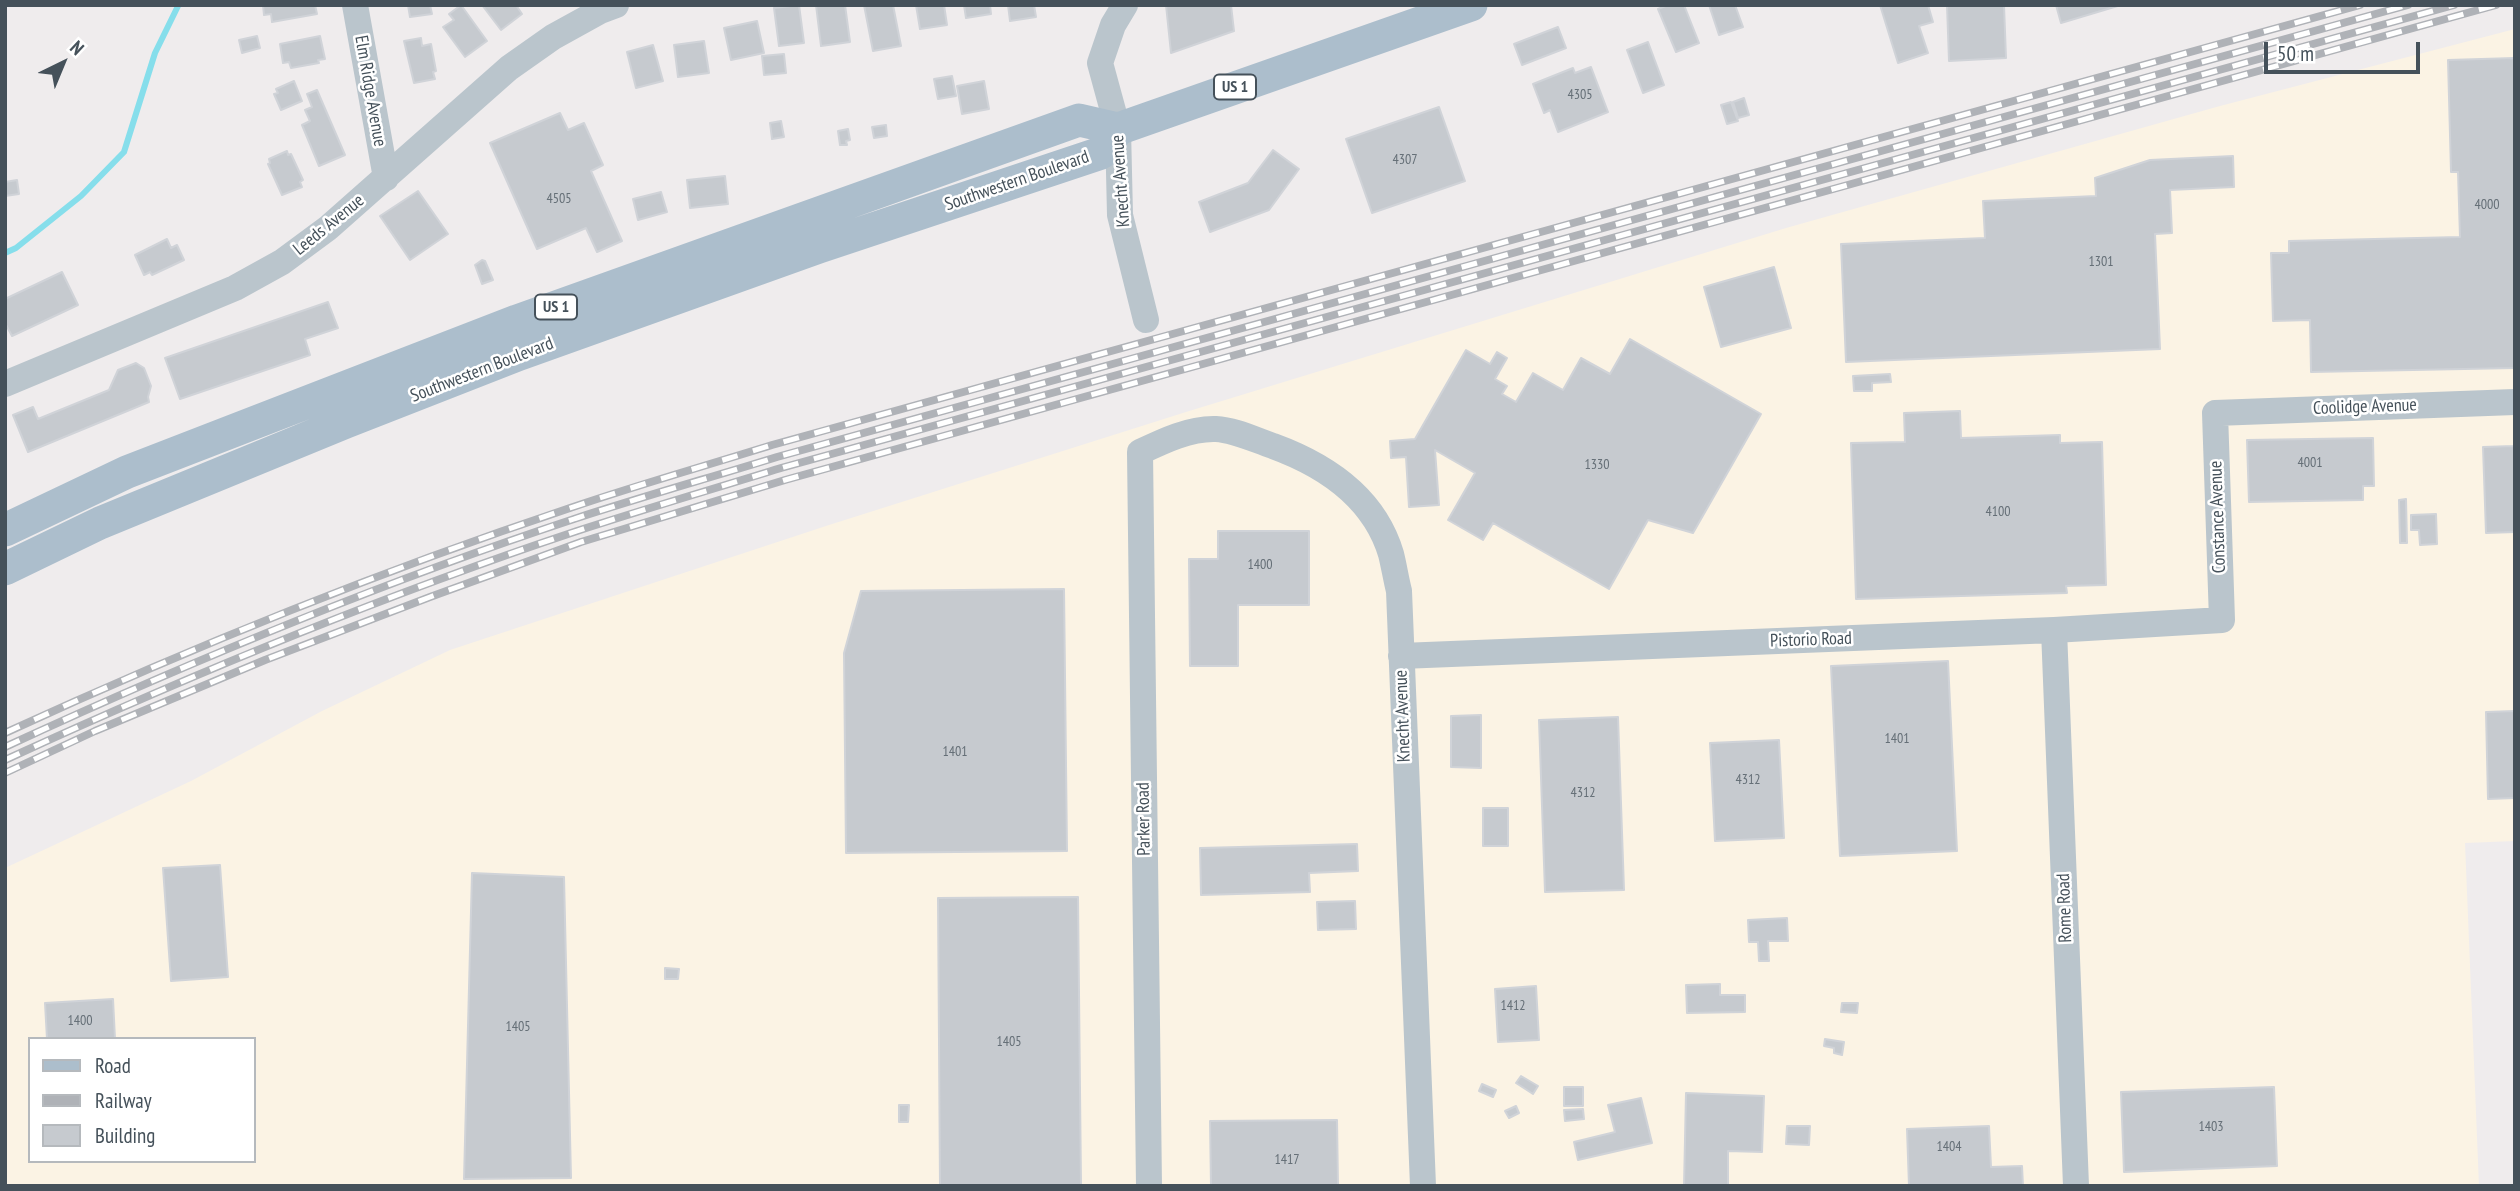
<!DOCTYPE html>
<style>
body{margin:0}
#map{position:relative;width:2520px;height:1191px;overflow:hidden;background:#efeced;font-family:"PT Sans Narrow",sans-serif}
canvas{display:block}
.frame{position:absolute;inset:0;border:7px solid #45515a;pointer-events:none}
.legend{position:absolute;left:28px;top:1037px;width:228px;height:126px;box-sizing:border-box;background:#fff;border:2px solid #b5b9bd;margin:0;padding:9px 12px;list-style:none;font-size:21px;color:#45515a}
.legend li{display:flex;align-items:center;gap:14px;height:35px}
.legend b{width:35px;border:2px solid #b5b9bd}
.north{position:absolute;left:28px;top:28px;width:70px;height:70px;-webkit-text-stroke:5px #fff;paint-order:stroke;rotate:43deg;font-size:19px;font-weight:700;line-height:28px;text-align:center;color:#45515a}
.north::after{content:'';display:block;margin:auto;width:24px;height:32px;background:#45515a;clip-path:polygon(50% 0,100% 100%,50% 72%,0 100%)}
.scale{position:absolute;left:2264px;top:42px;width:156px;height:32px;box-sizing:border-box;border:4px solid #45515a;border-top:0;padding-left:9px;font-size:21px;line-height:24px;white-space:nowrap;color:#45515a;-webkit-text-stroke:5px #fff;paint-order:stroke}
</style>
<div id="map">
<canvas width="2520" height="1191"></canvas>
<div class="frame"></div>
<ul class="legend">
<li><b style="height:9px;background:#acbecc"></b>Road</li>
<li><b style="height:9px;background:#afb2b7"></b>Railway</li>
<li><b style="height:19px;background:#c6cacf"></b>Building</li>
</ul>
<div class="north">N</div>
<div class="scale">50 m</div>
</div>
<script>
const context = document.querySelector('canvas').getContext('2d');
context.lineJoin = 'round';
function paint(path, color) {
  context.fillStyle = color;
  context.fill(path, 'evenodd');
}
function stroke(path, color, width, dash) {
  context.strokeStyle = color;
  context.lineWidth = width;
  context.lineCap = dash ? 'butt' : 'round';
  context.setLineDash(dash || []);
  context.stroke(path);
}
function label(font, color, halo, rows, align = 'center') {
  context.font = font + ' "PT Sans Narrow",sans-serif';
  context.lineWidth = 5;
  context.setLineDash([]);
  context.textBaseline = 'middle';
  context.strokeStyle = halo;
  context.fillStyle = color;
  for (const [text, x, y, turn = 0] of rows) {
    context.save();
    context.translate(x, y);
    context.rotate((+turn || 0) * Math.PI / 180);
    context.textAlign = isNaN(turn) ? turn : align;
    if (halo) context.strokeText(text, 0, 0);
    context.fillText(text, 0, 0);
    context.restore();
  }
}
const commercial = new Path2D(`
 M 2515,29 L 2515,841 L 2465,843 L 2479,1186 L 5,1186 L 5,868 L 191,781 L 322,711 L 450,650 L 829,525 L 1186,412 L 1786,228 L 2220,106 ZM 30,1039 L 254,1039 L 254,1161 L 30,1161 Z`);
const stream = new Path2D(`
 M 5,253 L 16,248 L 81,196 L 124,152 L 155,53 L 178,6`);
const building = new Path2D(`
 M 263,5 L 315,5 L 317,14 L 272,22 L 271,14 L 264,15 Z
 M 408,5 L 430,5 L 432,14 L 410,17 Z
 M 461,5 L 487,41 L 465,57 L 443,27 L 454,20 L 449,14 Z
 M 482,5 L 516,5 L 522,14 L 501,30 Z
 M 799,5 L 804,43 L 779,46 L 774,8 Z
 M 816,5 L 845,5 L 850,42 L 821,46 Z
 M 864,5 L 893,5 L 901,46 L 873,51 Z
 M 916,5 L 944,5 L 947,25 L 920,29 Z
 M 964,5 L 990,5 L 991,14 L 966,18 Z
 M 1008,5 L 1034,5 L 1036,17 L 1010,21 Z
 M 1166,5 L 1231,5 L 1234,31 L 1171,53 Z
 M 1668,5 L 1684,5 L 1699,43 L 1676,52 L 1658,9 Z
 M 1709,5 L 1735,5 L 1743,27 L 1719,35 Z
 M 1880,5 L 1928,5 L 1933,22 L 1919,26 L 1928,53 L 1898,63 Z
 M 1947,5 L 2004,5 L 2006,58 L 1949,61 Z
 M 2056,5 L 2121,5 L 2061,23 Z
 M 757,21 L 764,53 L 731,60 L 724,28 Z
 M 1558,27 L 1566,48 L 1522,65 L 1514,44 Z
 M 257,36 L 260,48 L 242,53 L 239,40 Z
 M 320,36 L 325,59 L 318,60 L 319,63 L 291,68 L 289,62 L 283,63 L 280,44 Z
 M 421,38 L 422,46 L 431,44 L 436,71 L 433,72 L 435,79 L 414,83 L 404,41 Z
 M 704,41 L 709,73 L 678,77 L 674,45 Z
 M 1648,42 L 1664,85 L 1643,93 L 1627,50 Z
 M 653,45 L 663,81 L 636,88 L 627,52 Z
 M 784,54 L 786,73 L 764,75 L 762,56 Z
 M 2515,58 L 2515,368 L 2311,372 L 2310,320 L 2273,321 L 2271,253 L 2289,253 L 2289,241 L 2460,237 L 2458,172 L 2451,172 L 2448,60 Z
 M 1591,67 L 1608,112 L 1558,132 L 1550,110 L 1544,113 L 1533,84 L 1573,68 L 1575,73 Z
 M 952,76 L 956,96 L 938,99 L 934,79 Z
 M 294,81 L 302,101 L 281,110 L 274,94 L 278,93 L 276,89 Z
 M 984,81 L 989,109 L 962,114 L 957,86 Z
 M 317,90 L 345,155 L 319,166 L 302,125 L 310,121 L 305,110 L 312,107 L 307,94 Z
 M 1744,98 L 1749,115 L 1738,118 L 1733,102 Z
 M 1731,102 L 1738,121 L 1727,124 L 1721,105 Z
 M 1439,107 L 1465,181 L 1372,213 L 1346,139 Z
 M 560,113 L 568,130 L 584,123 L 603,165 L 591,171 L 622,241 L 597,252 L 586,228 L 537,249 L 490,143 Z
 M 781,121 L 784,137 L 772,139 L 770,123 Z
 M 886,125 L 887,136 L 874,138 L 872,127 Z
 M 848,129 L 850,140 L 846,141 L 847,145 L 840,145 L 838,131 Z
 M 1273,150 L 1299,169 L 1269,210 L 1210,232 L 1199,202 L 1248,183 Z
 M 287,151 L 288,155 L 291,154 L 303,180 L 300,182 L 302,187 L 282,195 L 268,164 L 270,163 L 269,159 Z
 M 2233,156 L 2234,187 L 2170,190 L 2172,233 L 2155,234 L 2160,349 L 1846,362 L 1841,244 L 1985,238 L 1983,201 L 2096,196 L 2095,178 L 2150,160 Z
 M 725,176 L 728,204 L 690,208 L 687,180 Z
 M 17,180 L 19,194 L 5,196 L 5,182 Z
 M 418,191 L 448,234 L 410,260 L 380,216 Z
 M 661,192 L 667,212 L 638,220 L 633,199 Z
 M 167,239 L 171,248 L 177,245 L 184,260 L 152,275 L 150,272 L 144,275 L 135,255 Z
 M 482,260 L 485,261 L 493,280 L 482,284 L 475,265 Z
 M 1774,267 L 1791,328 L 1721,347 L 1704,287 Z
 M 62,272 L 78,305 L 12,336 L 5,323 L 5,299 Z
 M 328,302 L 338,328 L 305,339 L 310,355 L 180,399 L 165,358 Z
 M 1630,339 L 1761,414 L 1693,533 L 1648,520 L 1609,589 L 1493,523 L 1483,540 L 1448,520 L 1475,473 L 1435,450 L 1439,505 L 1409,507 L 1406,457 L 1391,458 L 1390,441 L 1415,439 L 1466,350 L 1490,364 L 1497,352 L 1507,358 L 1495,379 L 1507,386 L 1502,394 L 1516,402 L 1533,373 L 1563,390 L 1581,358 L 1610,374 Z
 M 136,363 L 144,368 L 151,386 L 148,397 L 149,402 L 28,452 L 13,415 L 33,407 L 38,419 L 109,390 L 118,370 Z
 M 1890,374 L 1891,382 L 1872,383 L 1872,391 L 1854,391 L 1853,376 Z
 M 1960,411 L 1961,438 L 2060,435 L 2060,443 L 2102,442 L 2106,585 L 2066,586 L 2067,593 L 1856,599 L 1851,443 L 1905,442 L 1904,413 Z
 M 2514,436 L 2515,532 L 2486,533 L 2483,447 L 2514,446 Z
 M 2373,438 L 2374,486 L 2363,486 L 2363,500 L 2249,502 L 2247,440 Z
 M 2406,499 L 2407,543 L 2400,543 L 2399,500 Z
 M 2436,514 L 2437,544 L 2420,545 L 2419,530 L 2411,530 L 2411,515 Z
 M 1218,531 L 1309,531 L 1309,605 L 1238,605 L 1238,666 L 1190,666 L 1189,559 L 1218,559 Z
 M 1064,589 L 1067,851 L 846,853 L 844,653 L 861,591 Z
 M 1948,661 L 1957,851 L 1840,856 L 1831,666 Z
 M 2515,711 L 2515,798 L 2488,799 L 2486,712 Z
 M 1481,715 L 1481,768 L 1451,767 L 1451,716 Z
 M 1618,717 L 1624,890 L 1545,892 L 1539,720 Z
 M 1779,740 L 1784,838 L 1715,841 L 1710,743 Z
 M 1483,808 L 1508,808 L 1508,846 L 1483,846 Z
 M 1357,844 L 1358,871 L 1309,873 L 1310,892 L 1201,895 L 1200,848 Z
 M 220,865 L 228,977 L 171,981 L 163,868 Z
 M 472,873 L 564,877 L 571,1178 L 464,1179 Z
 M 1078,897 L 1081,1186 L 940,1186 L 938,898 Z
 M 1355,901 L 1356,929 L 1318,930 L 1317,902 Z
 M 1787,918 L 1788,941 L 1768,941 L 1769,961 L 1759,961 L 1758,942 L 1749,942 L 1748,920 Z
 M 665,968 L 679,969 L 678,979 L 665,979 Z
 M 1720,984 L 1720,995 L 1745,995 L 1745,1012 L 1687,1013 L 1686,985 Z
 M 1536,986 L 1539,1040 L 1498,1042 L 1495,989 Z
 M 113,999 L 115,1039 L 47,1039 L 45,1003 Z
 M 1842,1003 L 1858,1003 L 1857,1013 L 1841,1012 Z
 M 1825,1039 L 1844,1042 L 1842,1055 L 1834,1053 L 1834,1048 L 1824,1046 Z
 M 1521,1076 L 1538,1086 L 1533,1094 L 1516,1083 Z
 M 1482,1084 L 1496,1090 L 1493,1097 L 1479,1091 Z
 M 1564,1087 L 1583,1087 L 1583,1106 L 1564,1106 Z
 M 2274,1087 L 2277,1166 L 2124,1172 L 2121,1092 Z
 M 1686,1093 L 1764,1096 L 1762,1152 L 1728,1151 L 1728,1186 L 1684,1186 Z
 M 1641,1098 L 1652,1143 L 1578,1160 L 1574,1142 L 1615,1132 L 1608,1105 Z
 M 899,1105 L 909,1105 L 908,1122 L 899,1122 Z
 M 1516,1106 L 1519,1113 L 1509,1118 L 1505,1111 Z
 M 1583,1109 L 1584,1119 L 1565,1121 L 1564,1110 Z
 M 1337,1120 L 1338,1186 L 1211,1186 L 1210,1121 Z
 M 1787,1126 L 1810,1126 L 1809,1145 L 1786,1144 Z
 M 1989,1126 L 1991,1167 L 2022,1166 L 2023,1186 L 1909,1186 L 1907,1129 Z`);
const minor = new Path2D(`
 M 355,5 L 386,178
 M 1125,5 L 1113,25 L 1100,63 L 1118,129 L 1120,215 L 1146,320
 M 5,384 L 235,288 L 282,262 L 328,228 L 509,68 L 553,37 L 600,11 L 616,5
 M 2054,630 L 2076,1186
 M 1401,656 L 2054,630 L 2222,620 L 2215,413 L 2515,402
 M 1149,1186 L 1140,452 C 1163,441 1190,428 1216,429 C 1235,430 1255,440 1273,446 C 1325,465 1374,497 1391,554 C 1394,566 1396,579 1399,591 L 1423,1186`);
const major = new Path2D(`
 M 5,530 L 127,472 L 517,321 L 1079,120 L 1118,129 L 1471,5
 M 5,569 L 100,523 L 346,422 L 520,354 L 819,247 L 1101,153 L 1118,129`);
const rail = new Path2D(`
 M 5,733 C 190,648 378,572 570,508 C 637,485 705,466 772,445 L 2360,5
 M 5,747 C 191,661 380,583 574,519 C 641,497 709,478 777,457 L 2408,5
 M 5,760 C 192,674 382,596 577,531 C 645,509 713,489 781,468 L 2454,5
 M 5,773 L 95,731 L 265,660 L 430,597 L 581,542 L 785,480 L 2496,5`);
const numberNames = [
 ["4305",1580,95],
 ["4307",1405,160],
 ["4505",559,199],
 ["4000",2487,205],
 ["1301",2101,262],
 ["4001",2310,463],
 ["1330",1597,465],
 ["4100",1998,512],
 ["1400",1260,565],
 ["1401",1897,739],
 ["1401",955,752],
 ["4312",1748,780],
 ["4312",1583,793],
 ["1412",1513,1006],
 ["1400",80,1021],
 ["1405",518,1027],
 ["1405",1009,1042],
 ["1403",2211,1127],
 ["1404",1949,1147],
 ["1417",1287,1160]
];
const shields = [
 [1235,87,42],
 [556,307,42]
];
const shieldNames = [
 ["US 1",1235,87],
 ["US 1",556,307]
];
const streetNames = [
 ["Elm Ridge Avenue",370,91,80],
 ["Southwestern Boulevard",1017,181,-19],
 ["Knecht Avenue",1121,181,-94],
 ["Leeds Avenue",329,225,-39],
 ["Southwestern Boulevard",482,370,-21],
 ["Coolidge Avenue",2365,407,-2],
 ["Constance Avenue",2218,517,-92],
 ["Pistorio Road",1811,640,-2],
 ["Knecht Avenue",1403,716,-92],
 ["Parker Road",1144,819,-91],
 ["Rome Road",2065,908,-92]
];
paint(commercial, '#fbf3e4');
stroke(stream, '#86deeb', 6);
paint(building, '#c6cacf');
stroke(building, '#d0d3d8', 2);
stroke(minor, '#bac5cc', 26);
stroke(major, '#acbecc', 33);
stroke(rail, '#afb2b7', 8);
stroke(rail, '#fff', 5, [16]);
label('14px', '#656f77', null, numberNames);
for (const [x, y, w] of shields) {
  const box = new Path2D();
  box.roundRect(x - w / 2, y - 12.5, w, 25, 5);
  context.fillStyle = '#fff';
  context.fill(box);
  stroke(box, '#45515a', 2);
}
label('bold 16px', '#45515a', null, shieldNames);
label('18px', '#45515a', '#fff', streetNames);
</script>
